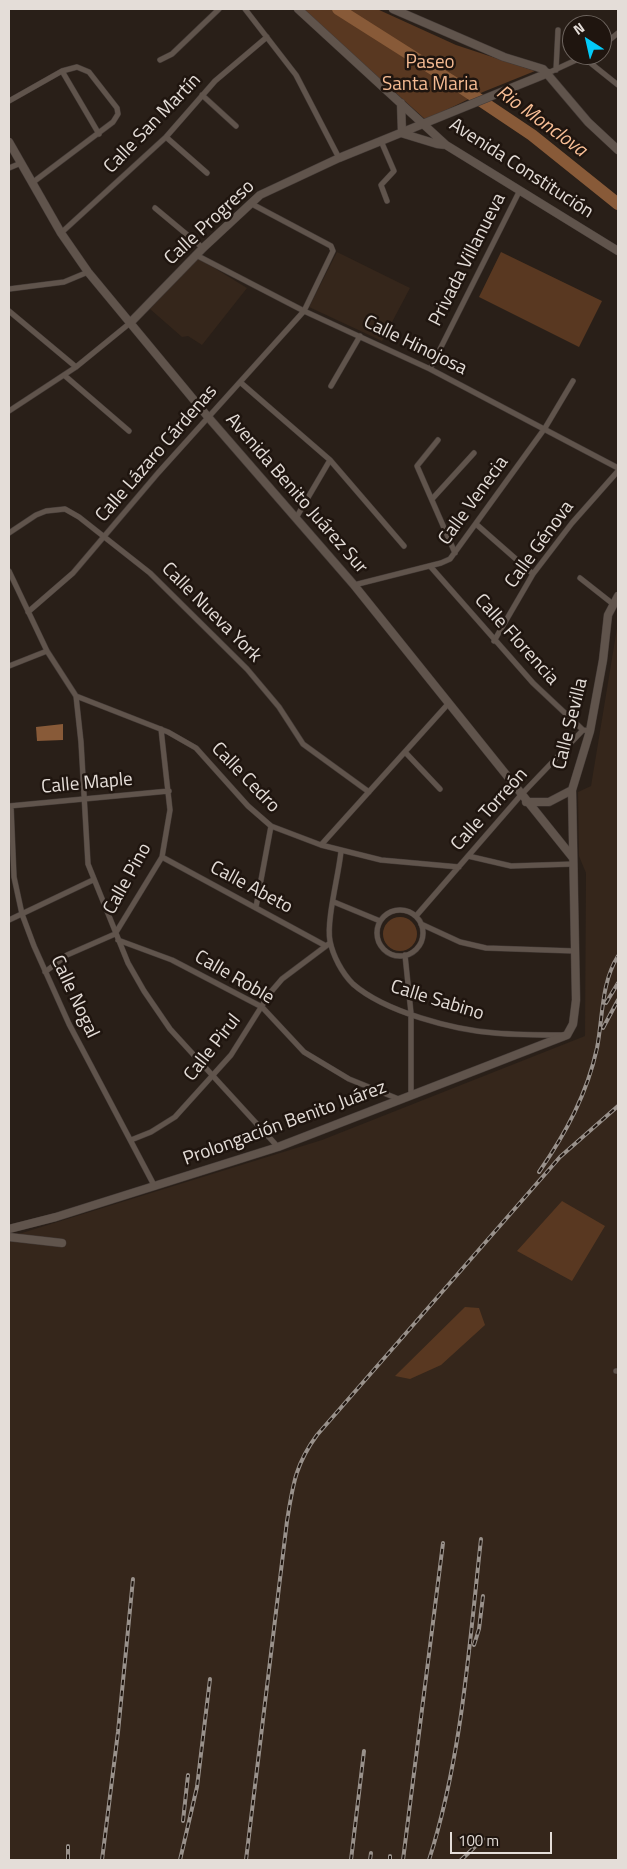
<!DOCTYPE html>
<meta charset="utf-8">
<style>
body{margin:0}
#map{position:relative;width:627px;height:1869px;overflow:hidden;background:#291f18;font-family:"Titillium Web",sans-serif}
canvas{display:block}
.frame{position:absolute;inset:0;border:10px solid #e4ddd8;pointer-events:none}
.north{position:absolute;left:562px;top:15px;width:50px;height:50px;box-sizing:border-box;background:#1f150f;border:1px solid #6e655f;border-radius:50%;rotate:325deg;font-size:14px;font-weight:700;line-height:20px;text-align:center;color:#e4ddd8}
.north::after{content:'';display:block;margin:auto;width:18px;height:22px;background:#03cbf9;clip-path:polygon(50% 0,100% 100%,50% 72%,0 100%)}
.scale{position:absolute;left:450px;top:1832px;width:102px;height:22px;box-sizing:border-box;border:2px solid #e4ddd8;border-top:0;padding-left:6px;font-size:15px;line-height:18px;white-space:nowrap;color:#e4ddd8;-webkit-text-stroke:4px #1f150f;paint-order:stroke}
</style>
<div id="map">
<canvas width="627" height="1869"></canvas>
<div class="frame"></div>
<div class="north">N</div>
<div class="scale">100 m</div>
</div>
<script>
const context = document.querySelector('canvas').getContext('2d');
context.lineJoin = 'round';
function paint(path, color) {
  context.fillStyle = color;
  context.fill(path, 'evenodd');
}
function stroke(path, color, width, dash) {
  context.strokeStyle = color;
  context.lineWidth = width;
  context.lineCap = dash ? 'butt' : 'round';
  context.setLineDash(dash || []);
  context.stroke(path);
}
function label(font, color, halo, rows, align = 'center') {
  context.font = font + ' "Titillium Web",sans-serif';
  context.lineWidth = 5;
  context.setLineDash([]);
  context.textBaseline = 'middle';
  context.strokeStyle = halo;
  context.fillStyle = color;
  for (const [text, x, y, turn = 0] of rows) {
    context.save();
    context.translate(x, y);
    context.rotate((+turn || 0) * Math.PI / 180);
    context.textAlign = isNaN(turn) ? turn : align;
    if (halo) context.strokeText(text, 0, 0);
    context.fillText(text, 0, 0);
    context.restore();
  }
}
const built = new Path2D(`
 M 337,252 L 410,288 L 382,341 L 309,307 Z
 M 198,258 L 247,288 L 202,345 L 188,336 L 182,337 L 150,309 Z
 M 618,622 L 618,1860 L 9,1860 L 9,1237 L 322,1140 L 585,1036 L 586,873 L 579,856 L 578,792 L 591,786 Z`);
const green = new Path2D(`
 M 302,9 L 377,9 L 456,45 L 535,71 L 483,92 L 426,120 Z
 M 501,252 L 602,301 L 579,347 L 479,297 Z
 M383 934a17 17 0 1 1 34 0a17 17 0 1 1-34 0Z
 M 562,1201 L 605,1226 L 572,1281 L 517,1251 Z
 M 465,1307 L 479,1308 L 485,1325 L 441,1365 L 410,1379 L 395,1376 Z`);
const water = new Path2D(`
 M 63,724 L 63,740 L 37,741 L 36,727 Z`);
const river = new Path2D(`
 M 338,9 L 450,80 L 532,135 L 618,204`);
const street = new Path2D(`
 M 245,9 L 296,75 L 339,158
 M 602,46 L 618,33
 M 583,57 L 618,85
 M 160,60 L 172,54 L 219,9
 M 556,70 L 558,30
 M 62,71 L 99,134
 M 548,73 L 587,55
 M 202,95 L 236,126
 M 9,101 L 62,71 L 77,67 L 89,72 L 117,108 L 118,114 L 113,122 L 32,183
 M 166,137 L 207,173
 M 381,141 L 394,171 L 381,185 L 387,201
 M 9,168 L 21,163
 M 155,208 L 203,248
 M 61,233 L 166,137 L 215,81 L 267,37
 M 196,255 L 304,311 L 430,369 L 618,468
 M 9,289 L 64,282 L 88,272
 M 9,311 L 76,367
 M 430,369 L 520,190
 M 64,375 L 129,431
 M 240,382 L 330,460 L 404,546
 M 331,386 L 360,336
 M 9,411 L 76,367 L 130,323
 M 438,440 L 417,466 L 455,553
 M 433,498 L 474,453
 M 296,518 L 330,460
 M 476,524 L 533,574
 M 9,533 L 36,515 L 46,511 L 65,509 L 79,517 L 150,573 L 247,669 L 279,707 L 303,744 L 369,792
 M 430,566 L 533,683 L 583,730
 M 9,571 L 47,651 L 76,696 L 81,742 L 88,864 L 128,963 L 144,991 L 170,1029 L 278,1147
 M 580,578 L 613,604
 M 354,585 L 441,563 L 450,559 L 545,428 L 573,381
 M 28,612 L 73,573 L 158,473 L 304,311 L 333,251 L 331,246 L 250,203
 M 494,641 L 533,574 L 572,523 L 618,471
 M 9,666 L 47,651
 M 76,696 L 168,732 L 196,748 L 248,806 L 271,826 L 321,845 L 381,860 L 459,867
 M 405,752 L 440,789
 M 9,806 L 169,791
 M 11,806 L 14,877 L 22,914 L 34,946 L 69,1024 L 155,1187
 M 321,845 L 448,704
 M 341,851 C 339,874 326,921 330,941 C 333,956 342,973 353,984 C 385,1012 454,1030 495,1033 C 518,1035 541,1035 564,1035
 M 468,856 L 511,866 L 574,864
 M 162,857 L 326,946
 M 334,902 L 380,921
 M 256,907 L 271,826
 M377 933a23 23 0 1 1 46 0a23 23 0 1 1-46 0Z
 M 416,916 L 521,795 L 583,730 L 590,731
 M 9,920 L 93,880
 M 421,924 L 460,942 L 486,948 L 575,951
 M 118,940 L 172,960 L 262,1007 L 304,1052 L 349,1079 L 401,1100
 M 405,955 L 411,1013 L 411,1096
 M 45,972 L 67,955 L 115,934 L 162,857 L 170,810 L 161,729
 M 131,1140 L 151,1132 L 175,1117 L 231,1055 L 270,993 L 282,979 L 330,943
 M 616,1371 L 618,1371`);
const secondary = new Path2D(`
 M 298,9 L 446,145 L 618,251
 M 393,9 L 504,57 L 543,69 L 588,122 L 618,150
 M 401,103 L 402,133
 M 401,133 L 437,144 L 446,145
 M 9,142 L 61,233 L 88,272 L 208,417 L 354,585 L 573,858
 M 130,323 L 203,248 L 260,195 L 339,158 L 548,73
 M 526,802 L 549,802 L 572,790
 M 9,1229 L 56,1217 L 278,1147 L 567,1035 L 573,1024 L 576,1000 L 572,790 L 590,731 L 603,660 L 608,615 L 618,596
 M 9,1237 L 62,1243`);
const rail = new Path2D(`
 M 606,1003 L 618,983
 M 603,1028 L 618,1000
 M 539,1172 C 566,1133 587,1094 597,1048 C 603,1017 601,983 618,956
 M 474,1645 L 479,1629 L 483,1596
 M 183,1821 L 188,1775
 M 68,1860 L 68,1846
 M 102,1860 L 118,1732 L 133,1579
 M 180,1860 L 197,1787 L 210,1679
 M 246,1860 L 287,1521 C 293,1485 295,1465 317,1435 L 560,1157 L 618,1106
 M 351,1860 L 364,1751
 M 370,1860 L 371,1853
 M 390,1860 L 390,1856
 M 403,1860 L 443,1543
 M 429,1860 C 462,1757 469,1647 481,1539
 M 461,1860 L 483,1839`);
const parkNames = [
 ["Paseo",430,63],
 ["Santa Maria",430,85]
];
const streetNames = [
 ["Calle San Martín",153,124,-46],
 ["Avenida Constitución",521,169,33],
 ["Calle Progreso",210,223,-43],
 ["Privada Villanueva",468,260,-63],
 ["Calle Hinojosa",415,346,26],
 ["Calle Lázaro Cárdenas",157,454,-49],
 ["Avenida Benito Juárez Sur",296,494,49],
 ["Calle Venecia",474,501,-54],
 ["Calle Génova",540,545,-54],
 ["Calle Nueva York",211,613,45],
 ["Calle Florencia",516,640,48],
 ["Calle Sevilla",571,724,-76],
 ["Calle Cedro",245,778,46],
 ["Calle Maple",87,784,-5],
 ["Calle Torreón",490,810,-48],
 ["Calle Pino",128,879,-61],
 ["Calle Abeto",251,888,28],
 ["Calle Roble",234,978,30],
 ["Calle Nogal",74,997,65],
 ["Calle Sabino",437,1001,17],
 ["Calle Pirul",213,1048,-52],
 ["Prolongación Benito Juárez",285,1124,-20]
];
const waterNames = [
 ["Rio Monclova",541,122,36]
];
paint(built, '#35261b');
paint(green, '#593821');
paint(water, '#885a38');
stroke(river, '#885a38', 12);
stroke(street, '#443b37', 6);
stroke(secondary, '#443b37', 9);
stroke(street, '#60544c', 5);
stroke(secondary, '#60544c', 8);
stroke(rail, '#99918b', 4);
stroke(rail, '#1f150f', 2, [5.5]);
label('19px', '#f5bb93', '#1f150f', parkNames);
label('19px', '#e4ddd8', '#1f150f', streetNames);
label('italic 20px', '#f9bf96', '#1f150f', waterNames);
</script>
